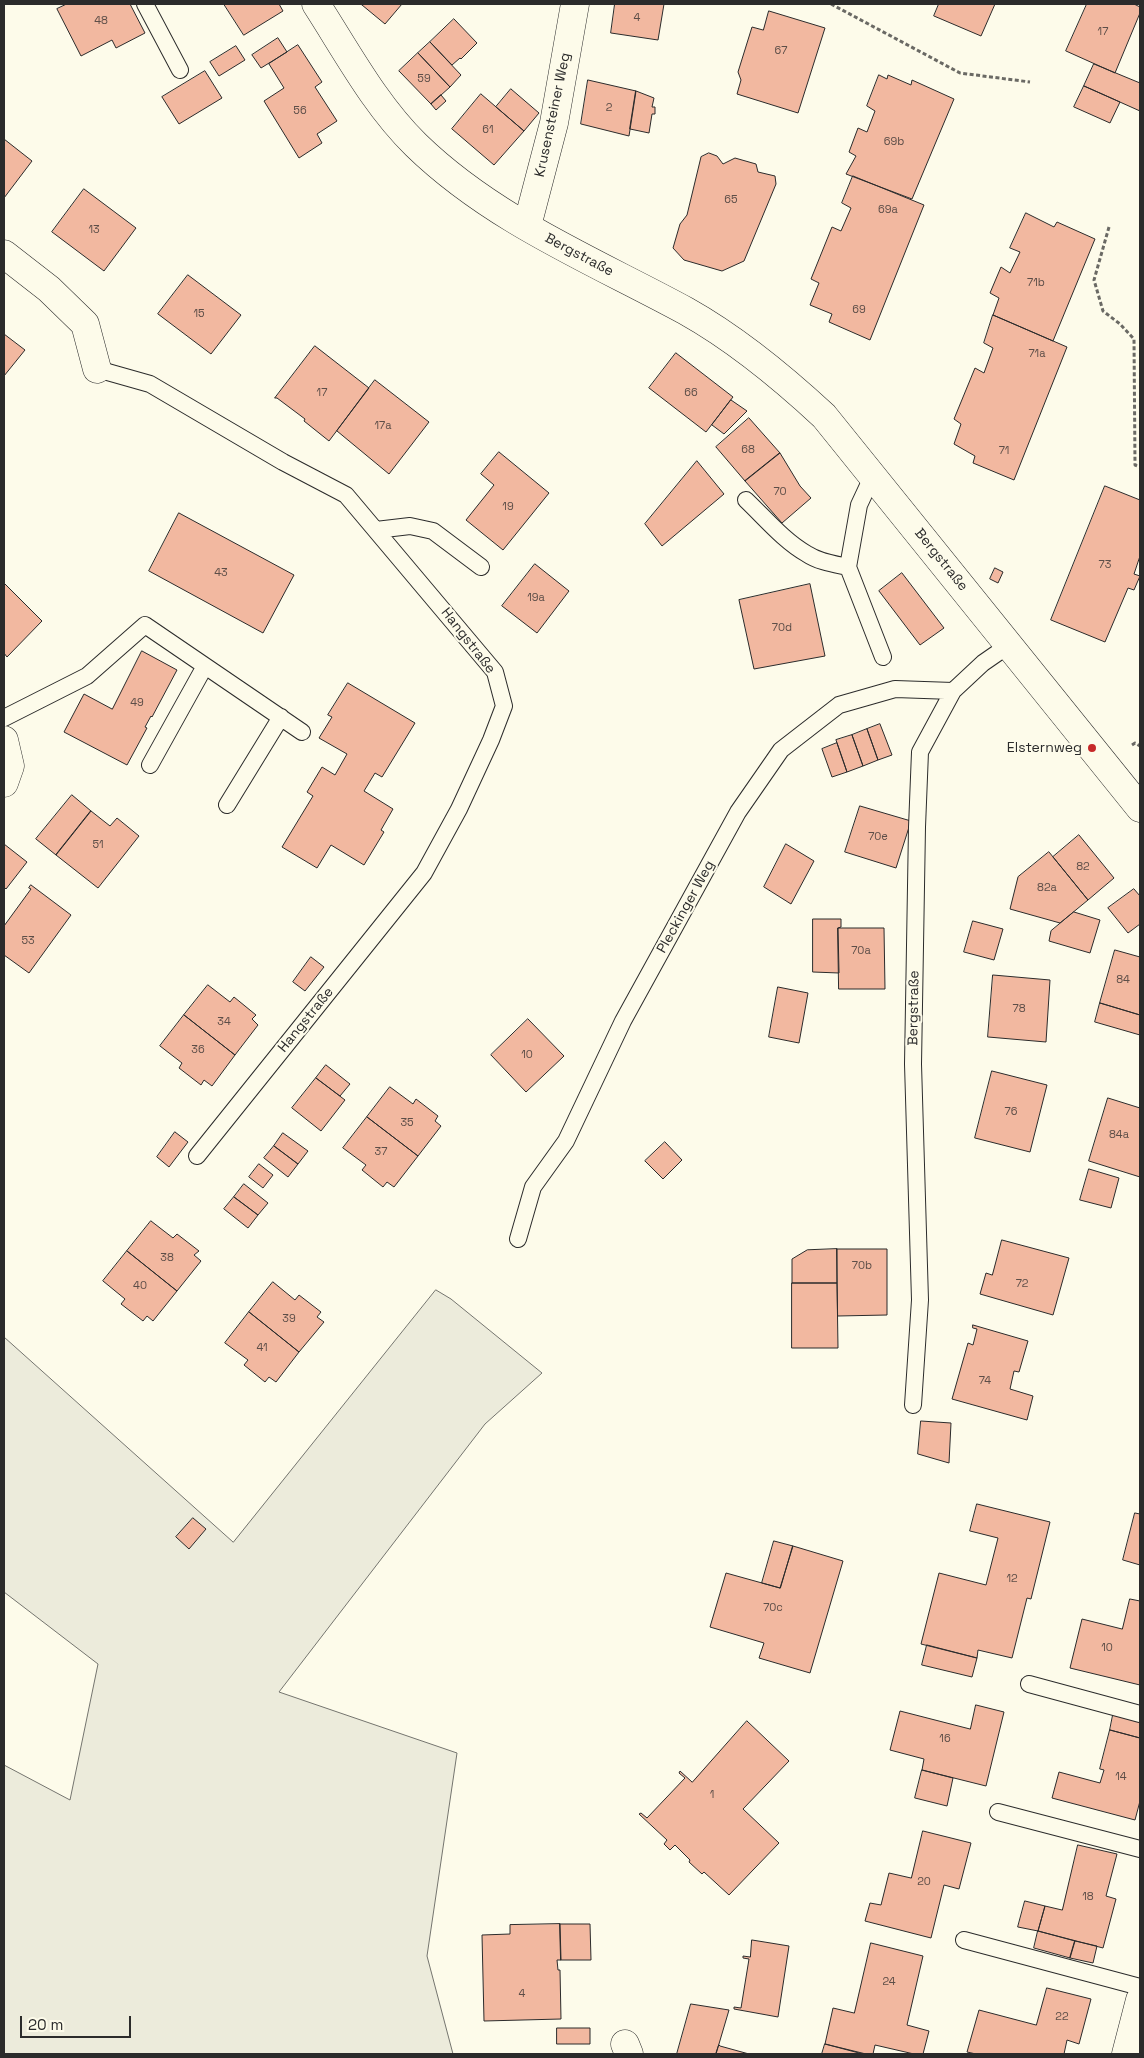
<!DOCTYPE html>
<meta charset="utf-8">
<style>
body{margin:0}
#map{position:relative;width:1144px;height:2058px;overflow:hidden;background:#fdfbea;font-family:"Space Grotesk",sans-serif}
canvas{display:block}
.frame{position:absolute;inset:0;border:5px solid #2b2b2b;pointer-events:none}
.scale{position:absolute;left:20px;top:2016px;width:111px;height:22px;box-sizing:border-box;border:2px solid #2b2b2b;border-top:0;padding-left:6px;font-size:15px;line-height:18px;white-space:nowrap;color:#2b2b2b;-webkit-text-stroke:4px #fdfbea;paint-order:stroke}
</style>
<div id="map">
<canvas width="1144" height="2058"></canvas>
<div class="frame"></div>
<div class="scale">20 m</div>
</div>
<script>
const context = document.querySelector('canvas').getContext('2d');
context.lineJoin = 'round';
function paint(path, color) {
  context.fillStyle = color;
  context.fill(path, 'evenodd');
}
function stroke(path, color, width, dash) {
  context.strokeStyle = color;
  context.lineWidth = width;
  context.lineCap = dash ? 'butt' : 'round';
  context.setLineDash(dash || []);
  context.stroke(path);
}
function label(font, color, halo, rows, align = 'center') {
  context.font = font + ' "Space Grotesk",sans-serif';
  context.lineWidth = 4;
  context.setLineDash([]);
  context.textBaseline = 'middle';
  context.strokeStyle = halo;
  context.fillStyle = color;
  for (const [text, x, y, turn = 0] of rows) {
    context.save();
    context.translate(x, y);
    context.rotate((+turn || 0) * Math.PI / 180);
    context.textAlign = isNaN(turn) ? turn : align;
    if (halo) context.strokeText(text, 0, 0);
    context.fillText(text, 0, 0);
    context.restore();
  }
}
const green = new Path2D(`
 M 436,1290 L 451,1299 L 542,1373 L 485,1424 L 279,1692 L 457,1753 L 427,1956 L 453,2054 L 4,2054 L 4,1765 L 70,1800 L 98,1664 L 4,1592 L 4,1337 L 233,1542 Z`);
const building = new Path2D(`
 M 67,4 L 130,4 L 145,33 L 116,48 L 112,40 L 81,56 L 57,9 Z
 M 224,4 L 279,4 L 283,11 L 244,35 Z
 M 363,4 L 402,4 L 385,24 L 362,5 Z
 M 615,4 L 664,4 L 658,40 L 611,33 Z
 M 939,4 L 995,4 L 981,36 L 934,16 Z
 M 1087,4 L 1134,4 L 1140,7 L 1140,13 L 1115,73 L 1066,51 Z
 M 769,11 L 825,28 L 798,113 L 737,94 L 741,80 L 738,72 L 752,27 L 763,30 Z
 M 454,19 L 477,43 L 461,59 L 460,58 L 452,65 L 430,42 Z
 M 278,38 L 287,52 L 261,68 L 252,55 Z
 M 430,42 L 461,75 L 450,87 L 418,53 Z
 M 298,45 L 322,82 L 315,87 L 337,121 L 317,134 L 322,143 L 299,158 L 264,101 L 284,88 L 269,64 Z
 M 236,46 L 245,60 L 219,76 L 210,62 Z
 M 418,53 L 450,87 L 431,104 L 399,71 Z
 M 1094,64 L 1140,83 L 1140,111 L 1084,86 Z
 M 205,71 L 222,98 L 179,124 L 162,97 Z
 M 879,75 L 887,79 L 888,75 L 911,85 L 912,80 L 954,99 L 912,199 L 846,174 L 856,156 L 849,152 L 858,128 L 867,132 L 875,111 L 867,106 Z
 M 588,80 L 636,91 L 629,136 L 581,124 Z
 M 1084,86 L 1120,102 L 1110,123 L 1074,107 Z
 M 511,89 L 539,113 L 524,131 L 496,107 Z
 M 636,91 L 654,98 L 652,107 L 655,107 L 655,114 L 652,114 L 649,133 L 630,129 Z
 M 481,94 L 524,131 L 494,165 L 452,129 Z
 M 441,95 L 446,101 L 436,110 L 431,104 Z
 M 4,139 L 32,161 L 4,198 Z
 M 709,153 L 717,156 L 723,164 L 735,158 L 756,164 L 758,172 L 775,176 L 776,184 L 744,261 L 722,271 L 684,260 L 673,248 L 680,224 L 687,215 L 701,157 Z
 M 853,176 L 924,205 L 870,340 L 829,322 L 832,314 L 810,305 L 819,283 L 811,279 L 832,227 L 841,231 L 851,208 L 842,203 Z
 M 84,189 L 136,228 L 104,271 L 52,232 Z
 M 1026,213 L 1054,227 L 1057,222 L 1095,239 L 1053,341 L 993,315 L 999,298 L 990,293 L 1001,267 L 1010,273 L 1020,252 L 1010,248 Z
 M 188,275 L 241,315 L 211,354 L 158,314 Z
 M 993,315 L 1067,347 L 1014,480 L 973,463 L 975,456 L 954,444 L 961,424 L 954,419 L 975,368 L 984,373 L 993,348 L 984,343 Z
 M 4,334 L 25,350 L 4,376 Z
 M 315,346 L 369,388 L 329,441 L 304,421 L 305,419 L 277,398 L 275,398 Z
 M 676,353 L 733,397 L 706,432 L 649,388 Z
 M 375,380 L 429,422 L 389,474 L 337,431 Z
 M 731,400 L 747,411 L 724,434 L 712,425 Z
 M 749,418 L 780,453 L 745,481 L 716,447 Z
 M 499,452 L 549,493 L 503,550 L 466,520 L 494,485 L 481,474 Z
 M 780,453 L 800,486 L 811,498 L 782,523 L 745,481 Z
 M 697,461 L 724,494 L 662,546 L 645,524 Z
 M 1105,486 L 1140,500 L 1140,556 L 1134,574 L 1140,576 L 1134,590 L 1128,588 L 1105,642 L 1051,620 Z
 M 179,513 L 294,575 L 263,633 L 149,571 Z
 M 535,564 L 569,591 L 537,633 L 502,606 Z
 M 995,568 L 1003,572 L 998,583 L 990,579 Z
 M 902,573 L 944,628 L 920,645 L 879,591 Z
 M 4,583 L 42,621 L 7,657 L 4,653 Z
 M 810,584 L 825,656 L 754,669 L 739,600 Z
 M 142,651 L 177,670 L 152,717 L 151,716 L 145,727 L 147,728 L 127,765 L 64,732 L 84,694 L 112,709 Z
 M 348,683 L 415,723 L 382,777 L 375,773 L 364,791 L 393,809 L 381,830 L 384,832 L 364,865 L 331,845 L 317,868 L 282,847 L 313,796 L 307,792 L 322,767 L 335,775 L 347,754 L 319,738 L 332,717 L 328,715 Z
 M 880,724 L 892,755 L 878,760 L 867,729 Z
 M 867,729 L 878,760 L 863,766 L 852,735 Z
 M 852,735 L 863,766 L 847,772 L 836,740 Z
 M 837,743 L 847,772 L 832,777 L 822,749 Z
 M 72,795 L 91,811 L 56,855 L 36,839 Z
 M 860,806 L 911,821 L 896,868 L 845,852 Z
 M 91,811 L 110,826 L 117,818 L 139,836 L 98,888 L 56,855 Z
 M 1079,835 L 1114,878 L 1088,900 L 1053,857 Z
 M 4,844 L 27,862 L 6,889 L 4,887 Z
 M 786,844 L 814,861 L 791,904 L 764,887 Z
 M 1049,852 L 1088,900 L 1060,923 L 1010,909 L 1018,877 Z
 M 31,885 L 71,915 L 29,973 L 4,955 L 4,926 L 31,889 L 29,888 Z
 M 1134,889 L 1140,896 L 1140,924 L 1128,933 L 1108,908 Z
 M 1074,912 L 1100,920 L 1090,953 L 1049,941 L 1051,931 Z
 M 813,919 L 841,919 L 841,927 L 838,928 L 839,973 L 813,972 Z
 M 973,921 L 1003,929 L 994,960 L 964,952 Z
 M 838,928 L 884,928 L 885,989 L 839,989 Z
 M 1115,950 L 1140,957 L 1140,1015 L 1100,1003 Z
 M 311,957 L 324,967 L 305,991 L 293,982 Z
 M 993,975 L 1050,980 L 1046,1042 L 988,1037 Z
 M 208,985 L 230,1002 L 234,997 L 256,1015 L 252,1019 L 258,1025 L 235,1055 L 184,1015 Z
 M 778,987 L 808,993 L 799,1043 L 769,1037 Z
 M 1100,1003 L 1140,1015 L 1140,1035 L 1095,1022 Z
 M 184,1015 L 235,1055 L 212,1086 L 204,1080 L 201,1085 L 179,1068 L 182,1063 L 160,1046 Z
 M 528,1019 L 564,1056 L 526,1092 L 491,1055 Z
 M 326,1065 L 350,1084 L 340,1096 L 316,1078 Z
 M 992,1071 L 1047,1085 L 1030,1152 L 975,1138 Z
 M 316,1078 L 345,1100 L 321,1131 L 292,1108 Z
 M 390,1087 L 413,1104 L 416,1099 L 438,1116 L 435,1121 L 441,1126 L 418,1156 L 367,1117 Z
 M 1108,1098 L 1140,1108 L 1140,1177 L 1089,1161 Z
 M 367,1117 L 418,1156 L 394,1187 L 387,1182 L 383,1187 L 362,1170 L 366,1165 L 343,1148 Z
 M 175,1132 L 188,1142 L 169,1167 L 157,1157 Z
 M 283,1133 L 308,1151 L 298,1164 L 274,1146 Z
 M 665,1142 L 682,1160 L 663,1179 L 645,1161 Z
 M 274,1146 L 298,1164 L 288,1177 L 264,1158 Z
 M 259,1164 L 273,1175 L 263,1188 L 249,1177 Z
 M 1089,1169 L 1119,1178 L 1111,1208 L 1080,1200 Z
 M 244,1184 L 268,1203 L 258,1215 L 234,1197 Z
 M 234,1197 L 258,1215 L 248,1228 L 224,1209 Z
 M 151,1221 L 173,1238 L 177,1234 L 199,1251 L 194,1255 L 201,1261 L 177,1291 L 127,1251 Z
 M 1002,1240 L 1069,1258 L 1053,1315 L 980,1294 L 986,1273 L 992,1275 Z
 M 837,1249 L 887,1249 L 887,1315 L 838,1316 Z
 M 837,1249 L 837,1283 L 792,1283 L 792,1259 L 807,1250 Z
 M 127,1251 L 177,1291 L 153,1321 L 147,1316 L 143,1321 L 121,1304 L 125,1299 L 103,1281 Z
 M 273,1282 L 295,1300 L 299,1295 L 321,1312 L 317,1317 L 324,1322 L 299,1352 L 249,1312 Z
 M 792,1283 L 837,1283 L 838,1348 L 792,1348 Z
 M 249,1312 L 299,1352 L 276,1382 L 269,1377 L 265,1382 L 244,1365 L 248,1360 L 225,1343 Z
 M 973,1325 L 1028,1341 L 1019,1372 L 1014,1371 L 1010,1389 L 1033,1396 L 1027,1420 L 952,1399 L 968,1343 L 973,1345 L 977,1329 L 973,1328 Z
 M 921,1421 L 951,1423 L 949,1463 L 918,1454 Z
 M 977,1504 L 1050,1522 L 1031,1599 L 1027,1598 L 1012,1658 L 978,1650 L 977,1658 L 921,1644 L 939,1573 L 986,1585 L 998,1538 L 970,1531 Z
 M 1135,1513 L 1140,1514 L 1140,1565 L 1123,1560 Z
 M 193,1518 L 206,1529 L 189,1549 L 176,1537 Z
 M 774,1541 L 793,1546 L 780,1588 L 762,1583 Z
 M 793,1546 L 843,1561 L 810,1673 L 759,1658 L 764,1643 L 710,1627 L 726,1573 L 780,1588 Z
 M 1130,1599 L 1140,1601 L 1140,1685 L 1070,1668 L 1082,1619 L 1122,1629 Z
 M 927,1645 L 977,1658 L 972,1677 L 922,1665 Z
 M 976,1705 L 1004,1712 L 986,1786 L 922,1770 L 924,1759 L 890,1750 L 900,1711 L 970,1729 Z
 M 1113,1715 L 1140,1721 L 1140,1738 L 1110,1730 Z
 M 747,1721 L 789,1761 L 743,1809 L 779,1843 L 729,1895 L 704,1872 L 702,1874 L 689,1862 L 690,1860 L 675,1845 L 670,1850 L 664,1844 L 667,1840 L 639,1814 L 641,1813 L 647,1818 L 685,1778 L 679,1773 L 680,1771 L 692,1782 Z
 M 1110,1730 L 1140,1738 L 1140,1801 L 1135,1820 L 1052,1798 L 1059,1772 L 1100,1783 L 1104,1770 L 1100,1769 Z
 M 922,1770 L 953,1778 L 947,1806 L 915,1798 Z
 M 923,1831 L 971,1843 L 959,1889 L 944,1885 L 931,1938 L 865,1921 L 870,1903 L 881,1905 L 889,1873 L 911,1878 Z
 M 1078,1845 L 1117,1854 L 1106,1896 L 1116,1899 L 1103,1948 L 1038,1931 L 1045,1906 L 1062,1910 Z
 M 1025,1901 L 1045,1906 L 1038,1931 L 1018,1927 Z
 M 560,1924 L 561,1960 L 557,1960 L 558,1970 L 560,1970 L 561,2019 L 484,2021 L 482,1935 L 510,1934 L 510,1925 Z
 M 560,1924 L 590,1924 L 591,1960 L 561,1960 Z
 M 1038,1931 L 1075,1941 L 1070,1958 L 1034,1948 Z
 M 752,1940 L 789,1946 L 778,2017 L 734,2009 L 734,2007 L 741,2008 L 749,1959 L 743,1958 L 743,1956 L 750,1957 Z
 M 1075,1941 L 1097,1946 L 1093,1963 L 1070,1958 Z
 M 871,1943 L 923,1956 L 907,2025 L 929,2031 L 923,2054 L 914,2054 L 875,2045 L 873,2054 L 866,2054 L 825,2044 L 833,2008 L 854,2013 Z
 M 1047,1988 L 1091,1999 L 1079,2044 L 1067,2040 L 1064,2054 L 976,2054 L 967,2052 L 979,2010 L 1036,2025 Z
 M 691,2004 L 729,2010 L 716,2054 L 677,2054 Z
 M 557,2028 L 590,2028 L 590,2044 L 557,2044 Z
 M 825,2044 L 859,2053 L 859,2054 L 822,2054 Z
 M 719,2045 L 720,2046 L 749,2054 L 716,2054 Z`);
const path = new Path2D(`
 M 831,4 L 960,73 L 1030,82
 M 1109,227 L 1094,280 L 1103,311 L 1120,324 L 1134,339 L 1135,465 L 1140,467
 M 1132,745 L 1135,743 L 1140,746`);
const lane = new Path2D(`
 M 145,4 L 180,70
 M 97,369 L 150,384 L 283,462 L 346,495 L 495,672 L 504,706 L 491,740 L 459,809 L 424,873 L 197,1156
 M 873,475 L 859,505 L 848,567 L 883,657
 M 746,500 C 765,518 784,541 807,554 C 819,562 834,564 848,567
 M 376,530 L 410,526 L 433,531 L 481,567
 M 4,718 L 87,676 L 145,625 L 302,732
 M 150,765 L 205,666
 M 227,805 L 281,717
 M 518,1239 L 533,1187 L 566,1141 L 623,1021 L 738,812 L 781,750 L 839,705 L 895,689 L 953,691
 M 913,1405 L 920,1300 L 913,1064 L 917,827 L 920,752 L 953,691 L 983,663 L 1009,645
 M 1029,1684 L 1140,1714
 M 998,1812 L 1140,1849
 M 964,1940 L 1140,1987`);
const street = new Path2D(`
 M 527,226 L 554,123 L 575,4
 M 4,254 L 49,289 L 85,324 L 97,369
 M 4,740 L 10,766 L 4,783
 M 625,2044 L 629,2054
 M 1126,2054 L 1140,2000`);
const secondary = new Path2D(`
 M 316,4 C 347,52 375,105 416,145 C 493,220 594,261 686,311 C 736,339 782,377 824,416 L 1140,808`);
const markers = [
 [1092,748,5,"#c62828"]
];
const numberNames = [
 ["4",637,18],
 ["48",101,21],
 ["17",1103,32],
 ["67",781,51],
 ["59",424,79],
 ["2",609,108],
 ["56",300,111],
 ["61",488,130],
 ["69b",894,142],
 ["65",731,200],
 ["69a",888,210],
 ["13",94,230],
 ["71b",1036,283],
 ["69",859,310],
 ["15",199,314],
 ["71a",1037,354],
 ["17",322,393],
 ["66",691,393],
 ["17a",383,426],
 ["68",748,450],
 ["71",1004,451],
 ["70",780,492],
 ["19",508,507],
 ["73",1105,565],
 ["43",221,573],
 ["19a",536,598],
 ["70d",782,628],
 ["49",137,703],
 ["70e",878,837],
 ["51",98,845],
 ["82",1083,867],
 ["82a",1047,888],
 ["53",28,941],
 ["70a",861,951],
 ["84",1123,980],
 ["78",1019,1009],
 ["34",224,1022],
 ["36",198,1050],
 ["10",527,1055],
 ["76",1011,1112],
 ["35",407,1123],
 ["84a",1119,1135],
 ["37",381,1152],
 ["38",167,1258],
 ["70b",862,1266],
 ["72",1022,1284],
 ["40",140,1286],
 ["39",289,1319],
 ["41",262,1348],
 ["74",985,1381],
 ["12",1012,1579],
 ["70c",773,1608],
 ["10",1107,1648],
 ["16",945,1739],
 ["14",1121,1777],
 ["1",712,1795],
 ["20",924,1882],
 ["18",1088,1897],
 ["24",889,1982],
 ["4",522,1994],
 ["22",1062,2017]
];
const streetNames = [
 ["Krusensteiner Weg",553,115,-78],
 ["Bergstraße",579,255,28],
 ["Bergstraße",941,560,51],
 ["Hangstraße",468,641,52],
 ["Pleckinger Weg",686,907,-61],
 ["Bergstraße",914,1008,-89],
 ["Hangstraße",306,1020,-51]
];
const poiNames = [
 ["Elsternweg",1082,748]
];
paint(green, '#ecebdb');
stroke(green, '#74746e', 1);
paint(building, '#f2b8a0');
stroke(building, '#2b2b2b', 1);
stroke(lane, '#2b2b2b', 18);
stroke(street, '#2b2b2b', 29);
stroke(secondary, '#2b2b2b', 29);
stroke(path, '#6a6964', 3, [4, 2.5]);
stroke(lane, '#fdfbea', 16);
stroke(street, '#fdfbea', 28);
stroke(secondary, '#fdfbea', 28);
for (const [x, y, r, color] of markers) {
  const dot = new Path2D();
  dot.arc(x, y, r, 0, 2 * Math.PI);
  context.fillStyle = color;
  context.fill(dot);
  stroke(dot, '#fdfbea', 2);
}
label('11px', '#5d4e48', null, numberNames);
label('14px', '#2b2b2b', '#fdfbea', streetNames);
label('14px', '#2b2b2b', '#fdfbea', poiNames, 'right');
</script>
